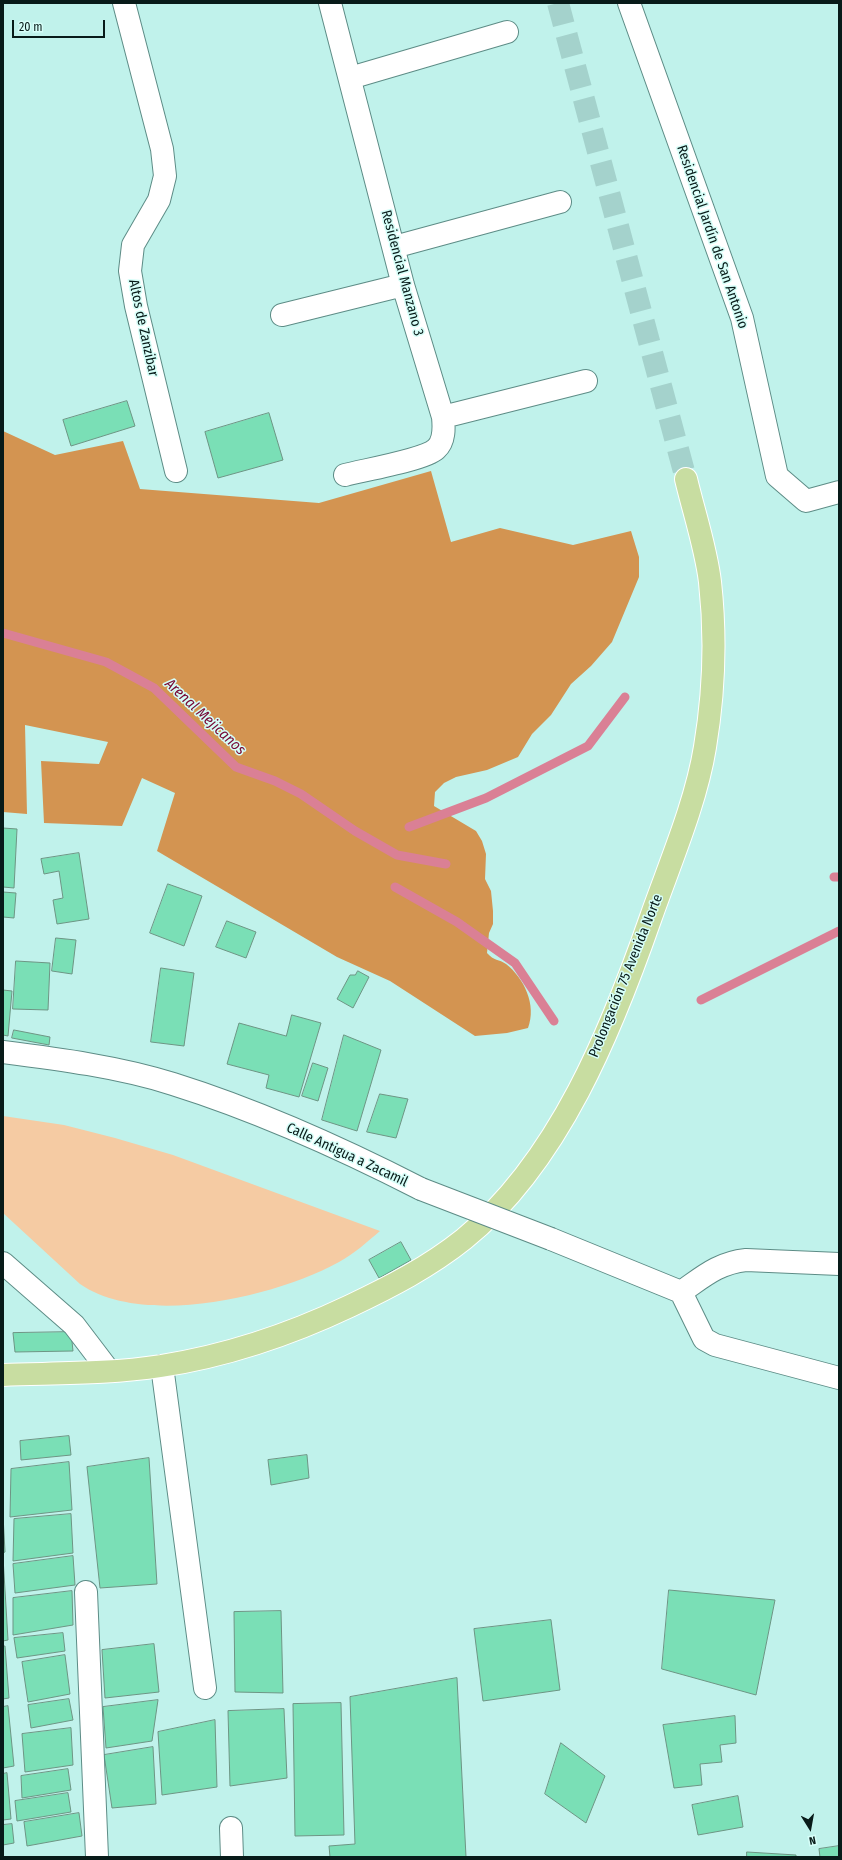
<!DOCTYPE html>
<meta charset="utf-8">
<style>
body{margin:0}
#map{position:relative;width:842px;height:1860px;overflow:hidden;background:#c0f2eb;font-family:"Fira Sans Condensed",sans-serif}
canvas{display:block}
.frame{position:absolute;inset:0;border:4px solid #081b19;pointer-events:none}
.north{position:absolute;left:790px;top:1808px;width:40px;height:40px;-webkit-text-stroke:3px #d6fef8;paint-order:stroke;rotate:169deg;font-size:11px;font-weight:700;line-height:16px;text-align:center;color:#081b19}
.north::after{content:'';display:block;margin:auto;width:14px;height:18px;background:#081b19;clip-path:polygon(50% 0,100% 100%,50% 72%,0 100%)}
.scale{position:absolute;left:12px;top:20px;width:93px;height:18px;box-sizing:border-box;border:2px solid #081b19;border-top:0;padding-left:5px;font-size:12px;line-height:14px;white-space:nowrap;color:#081b19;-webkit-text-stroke:3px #d6fef8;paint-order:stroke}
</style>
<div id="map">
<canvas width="842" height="1860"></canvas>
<div class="frame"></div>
<div class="north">N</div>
<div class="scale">20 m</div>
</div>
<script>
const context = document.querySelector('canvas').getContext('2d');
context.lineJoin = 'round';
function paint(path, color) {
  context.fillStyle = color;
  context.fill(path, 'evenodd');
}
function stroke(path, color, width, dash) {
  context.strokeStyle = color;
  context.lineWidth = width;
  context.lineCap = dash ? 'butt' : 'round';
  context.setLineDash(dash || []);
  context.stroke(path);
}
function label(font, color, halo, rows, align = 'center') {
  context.font = font + ' "Fira Sans Condensed",sans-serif';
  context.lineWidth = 3;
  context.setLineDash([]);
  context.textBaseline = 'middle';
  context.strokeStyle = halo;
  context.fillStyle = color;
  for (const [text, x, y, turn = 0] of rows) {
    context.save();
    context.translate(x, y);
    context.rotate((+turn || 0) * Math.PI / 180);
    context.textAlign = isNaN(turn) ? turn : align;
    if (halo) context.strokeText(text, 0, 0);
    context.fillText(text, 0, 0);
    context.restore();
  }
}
const green = new Path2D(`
 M 3,1116 L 64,1125 L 115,1138 L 173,1155 L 380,1231 C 367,1242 354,1254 339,1262 C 275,1297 144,1328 80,1284 L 3,1213 Z`);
const forest = new Path2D(`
 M 3,431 L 55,455 L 123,441 L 140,489 L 319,503 L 431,471 L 451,542 L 500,528 L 573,545 L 631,531 L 639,557 L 639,577 L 612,642 L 591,666 L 571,684 L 551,715 L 532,734 L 518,757 L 487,770 L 456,777 L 444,783 L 435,792 L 434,806 L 476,831 L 482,841 L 486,854 L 485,879 L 491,891 L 493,911 L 493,924 L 489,933 L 487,953 C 494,961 499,959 506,964 C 524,978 537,1005 528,1028 L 507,1033 L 475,1036 L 390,981 L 337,957 L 157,851 L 175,793 L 142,778 L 122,826 L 44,823 L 41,761 L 99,764 L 108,742 L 25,725 L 27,814 L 3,812 Z`);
const stream = new Path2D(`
 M 3,633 L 106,662 L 154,688 L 236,767 L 275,781 L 301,794 L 355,831 L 397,855 L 446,864
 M 409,827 L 486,798 L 588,746 L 625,697
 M 834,877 L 839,877
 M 395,887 L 457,922 L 515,963 L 554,1021
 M 701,1000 L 839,931`);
const building = new Path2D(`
 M 127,401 L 135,426 L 71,446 L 63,420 Z
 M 269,413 L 283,460 L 218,478 L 205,432 Z
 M 3,828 L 17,829 L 14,888 L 3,887 Z
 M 79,853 L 89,919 L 57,924 L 53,900 L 63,898 L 59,871 L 44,874 L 41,859 Z
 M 168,884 L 202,896 L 184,946 L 150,933 Z
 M 3,892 L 16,893 L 14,918 L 3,917 Z
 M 227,921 L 256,932 L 246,958 L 216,947 Z
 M 56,938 L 76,940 L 72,974 L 52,971 Z
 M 16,961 L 50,963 L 48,1010 L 13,1009 Z
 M 161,968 L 194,973 L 184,1046 L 151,1042 Z
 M 358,971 L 369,977 L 353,1008 L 337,999 L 350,975 L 355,975 Z
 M 3,990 L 12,991 L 8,1036 L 3,1035 Z
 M 292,1015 L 321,1023 L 299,1097 L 266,1088 L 269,1075 L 227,1064 L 239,1023 L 286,1036 Z
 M 14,1030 L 50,1037 L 49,1045 L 12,1038 Z
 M 344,1035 L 381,1050 L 357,1131 L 322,1120 Z
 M 313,1063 L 328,1068 L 318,1101 L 302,1096 Z
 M 380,1094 L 408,1099 L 396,1138 L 367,1132 Z
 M 401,1242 L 411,1260 L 379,1278 L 369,1260 Z
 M 71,1332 L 73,1351 L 15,1352 L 13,1333 Z
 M 69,1436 L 71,1455 L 21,1460 L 20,1441 Z
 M 307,1455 L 309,1478 L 271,1485 L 268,1460 Z
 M 149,1458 L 157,1584 L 100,1588 L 87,1467 Z
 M 69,1462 L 72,1510 L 10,1517 L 11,1469 Z
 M 71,1514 L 73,1553 L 13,1561 L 14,1519 Z
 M 3,1515 L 5,1552 L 3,1553 Z
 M 73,1556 L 75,1585 L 15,1593 L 13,1564 Z
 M 3,1557 L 8,1640 L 3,1641 Z
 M 669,1590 L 775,1600 L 756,1695 L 662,1669 Z
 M 72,1591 L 73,1625 L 13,1635 L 13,1598 Z
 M 281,1611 L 283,1693 L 235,1692 L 234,1612 Z
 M 551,1620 L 560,1690 L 483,1701 L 474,1629 Z
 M 63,1633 L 65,1651 L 17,1658 L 14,1638 Z
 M 154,1644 L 159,1692 L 105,1698 L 102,1650 Z
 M 3,1646 L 5,1646 L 9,1698 L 3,1699 Z
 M 65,1655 L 70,1694 L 28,1702 L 22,1662 Z
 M 457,1678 L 466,1857 L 330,1857 L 329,1846 L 355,1844 L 350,1697 Z
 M 69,1699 L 73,1720 L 31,1728 L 28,1705 Z
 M 158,1700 L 152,1741 L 106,1748 L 103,1707 Z
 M 341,1703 L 344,1835 L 295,1836 L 293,1704 Z
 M 8,1706 L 14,1766 L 3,1768 L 3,1707 Z
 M 284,1709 L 287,1778 L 230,1786 L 228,1711 Z
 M 735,1716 L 736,1743 L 720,1745 L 722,1762 L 700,1764 L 702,1785 L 674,1788 L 663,1725 Z
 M 215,1720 L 217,1787 L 162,1795 L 158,1732 Z
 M 71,1728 L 73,1765 L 25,1772 L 22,1734 Z
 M 561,1743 L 605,1776 L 586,1823 L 545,1794 Z
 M 153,1747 L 156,1804 L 112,1808 L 104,1755 Z
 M 68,1769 L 71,1790 L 22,1798 L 21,1776 Z
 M 7,1773 L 11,1819 L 3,1820 L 3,1774 Z
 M 68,1793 L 71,1812 L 17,1821 L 15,1801 Z
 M 738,1796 L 743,1827 L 698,1835 L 692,1805 Z
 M 79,1813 L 82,1836 L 27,1846 L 24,1822 Z
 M 12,1824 L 14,1843 L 3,1845 L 3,1825 Z
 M 839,1846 L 839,1857 L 820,1857 L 819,1849 Z
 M 747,1852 L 796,1855 L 796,1857 L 747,1857 Z`);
const majorTunnel = new Path2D(`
 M 558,3 L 686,479`);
const minor = new Path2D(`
 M 124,3 L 162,149 L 165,176 L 159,200 L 133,245 L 130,271 L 136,306 L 176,471
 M 330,3 L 403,285 L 443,417 C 444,427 445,441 436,449 C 424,460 364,470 345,475
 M 629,3 L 742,318 L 777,476 L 806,501 L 839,492
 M 350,78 L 507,32
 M 394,247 L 560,202
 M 282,315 L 403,285
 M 443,417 L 586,381
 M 3,1052 C 58,1059 120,1067 173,1084 C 259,1111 341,1148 421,1189
 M 551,1239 L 681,1292
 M 3,1263 L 74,1325 L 109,1371
 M 681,1292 L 704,1339 L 715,1345 L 839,1378
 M 681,1292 C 703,1277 718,1263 746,1260 L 839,1264
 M 162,1366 L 205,1688
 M 86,1592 L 97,1857
 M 231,1828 L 232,1857`);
const major = new Path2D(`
 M 3,1375 C 56,1373 109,1374 161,1366 C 226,1356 291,1334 350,1306 C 390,1287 429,1267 464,1239 C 559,1162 612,1029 651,917 C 670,863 696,803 705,747 C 714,693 716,636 710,582 C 706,548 694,513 686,479`);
const minorBridge = new Path2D(`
 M 421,1189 L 551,1239`);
const streetNames = [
 ["Residencial Jardín de San Antonio",712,237,71],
 ["Residencial Manzano 3",402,273,75],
 ["Altos de Zanzibar",143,328,78],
 ["Prolongación 75 Avenida Norte",626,976,-68],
 ["Calle Antigua a Zacamil",347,1155,25]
];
const waterNames = [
 ["Arenal Mejicanos",205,717,43]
];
paint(green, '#f5cba3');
paint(forest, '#d39451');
stroke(stream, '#da8095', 9);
paint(building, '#7adfb6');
stroke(building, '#6d9584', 1);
stroke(majorTunnel, '#a4d2cc', 22, [22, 11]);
stroke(minor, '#5d8c86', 24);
stroke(major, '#fff', 24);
stroke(minor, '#fff', 22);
stroke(major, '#c8dda1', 22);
stroke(minorBridge, '#5d8c86', 24, []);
stroke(minorBridge, '#fff', 22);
label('14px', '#081b19', '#d6fef8', streetNames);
label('italic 15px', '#770835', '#d6fef8', waterNames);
</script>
